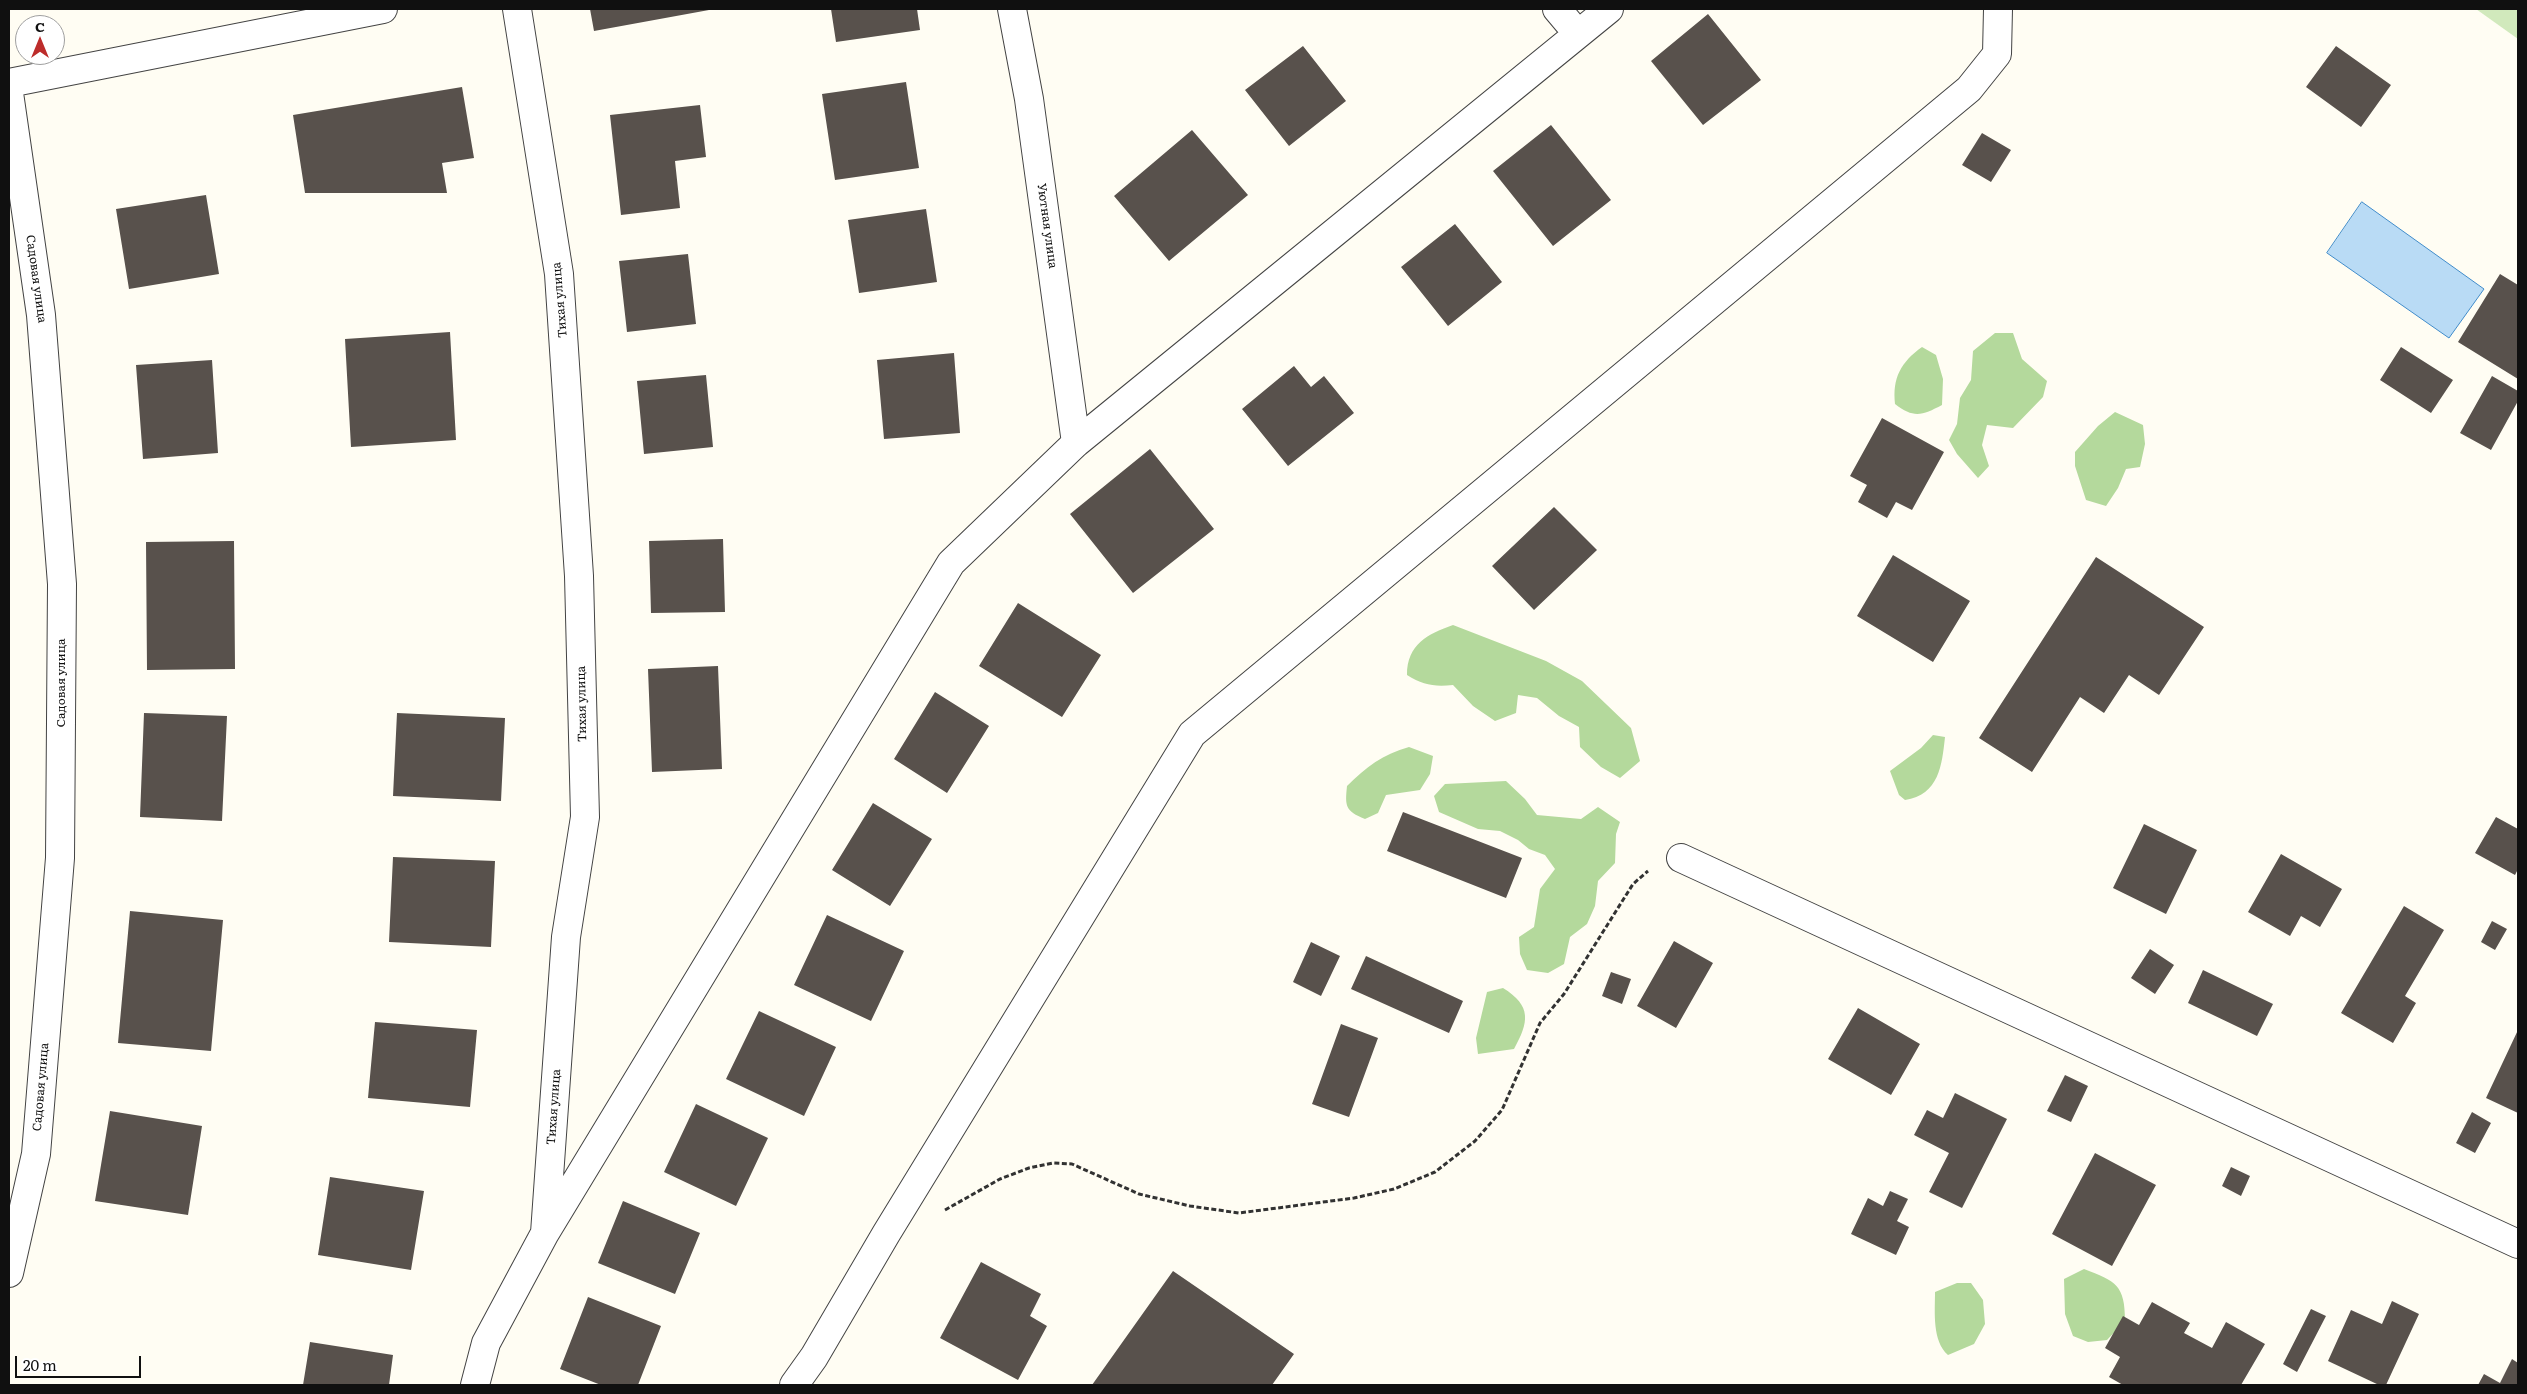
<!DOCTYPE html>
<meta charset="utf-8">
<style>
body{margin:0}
#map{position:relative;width:2527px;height:1394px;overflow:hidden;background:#fffdf3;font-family:Literata,serif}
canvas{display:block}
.frame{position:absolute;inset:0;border:10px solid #101010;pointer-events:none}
.north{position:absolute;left:15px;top:15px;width:50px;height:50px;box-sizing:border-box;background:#fff;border:1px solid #9f9f9f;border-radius:50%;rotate:0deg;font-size:14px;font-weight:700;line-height:20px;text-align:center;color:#101010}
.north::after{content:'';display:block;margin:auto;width:18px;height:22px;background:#bd2c2b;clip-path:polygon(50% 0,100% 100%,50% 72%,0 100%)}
.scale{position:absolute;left:15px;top:1356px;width:126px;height:22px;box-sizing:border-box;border:2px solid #101010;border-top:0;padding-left:6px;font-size:15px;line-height:18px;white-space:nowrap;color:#101010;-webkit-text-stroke:4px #fff;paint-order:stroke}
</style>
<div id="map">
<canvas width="2527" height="1394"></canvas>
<div class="frame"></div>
<div class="north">С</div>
<div class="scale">20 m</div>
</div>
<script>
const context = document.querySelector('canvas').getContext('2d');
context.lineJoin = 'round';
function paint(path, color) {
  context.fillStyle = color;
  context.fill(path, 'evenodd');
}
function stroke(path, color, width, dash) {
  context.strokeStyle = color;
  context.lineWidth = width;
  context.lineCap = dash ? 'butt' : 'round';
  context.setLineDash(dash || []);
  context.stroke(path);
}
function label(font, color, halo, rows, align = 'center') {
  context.font = font + ' Literata,serif';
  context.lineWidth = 5;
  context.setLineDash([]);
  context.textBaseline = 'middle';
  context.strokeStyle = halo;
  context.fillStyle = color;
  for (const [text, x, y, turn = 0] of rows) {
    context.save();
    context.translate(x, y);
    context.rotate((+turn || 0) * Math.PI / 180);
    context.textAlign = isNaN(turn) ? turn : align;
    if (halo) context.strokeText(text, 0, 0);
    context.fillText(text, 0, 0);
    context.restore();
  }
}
const green = new Path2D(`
 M 2476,9 L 2518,9 L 2518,39 Z`);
const forest = new Path2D(`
 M 1995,333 L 2013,333 L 2022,359 L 2047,381 L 2043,397 L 2013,428 L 1987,425 L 1982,445 L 1989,466 L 1978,478 L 1957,454 L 1949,440 L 1957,424 L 1960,398 L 1971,380 L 1973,351 Z
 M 1922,347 L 1936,355 L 1943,379 L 1942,405 C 1923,415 1914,419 1895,404 C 1892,378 1901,362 1922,347 Z
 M 2115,412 L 2143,425 L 2145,444 L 2140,467 L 2126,469 L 2118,488 L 2106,506 L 2086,500 L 2075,466 L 2075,452 L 2098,426 Z
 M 1453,625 L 1546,661 L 1582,681 L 1631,728 L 1640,761 L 1620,778 L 1601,767 L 1580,747 L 1579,727 L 1559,716 L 1537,698 L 1518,695 L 1516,713 L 1495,721 L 1473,706 L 1453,685 C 1434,687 1423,685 1407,675 C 1407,644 1428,634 1453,625 Z
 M 1933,735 L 1945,737 C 1942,765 1939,795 1905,800 L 1899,795 L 1890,771 L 1921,748 Z
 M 1409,747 L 1433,756 L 1430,774 L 1420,790 L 1386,795 L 1378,813 L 1365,819 C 1345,811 1345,806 1347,786 C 1366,767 1383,754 1409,747 Z
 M 1506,781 L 1525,799 L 1537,815 L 1581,819 L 1598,807 L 1620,822 L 1616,834 L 1615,863 L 1598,881 L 1595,906 L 1587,924 L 1570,937 L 1564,964 L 1548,973 L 1527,970 L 1520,954 L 1519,937 L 1534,927 L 1540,889 L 1555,869 L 1545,855 L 1529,849 L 1518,840 L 1500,831 L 1478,829 L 1439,812 L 1434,796 L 1445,784 Z
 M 1503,988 C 1532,1006 1529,1022 1514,1049 L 1478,1054 L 1476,1038 L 1487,992 Z
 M 2084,1269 C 2116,1281 2125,1285 2125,1321 L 2107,1340 L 2088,1342 L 2073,1336 L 2065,1314 L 2064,1279 Z
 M 1957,1283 L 1971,1283 L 1983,1300 L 1985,1324 L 1974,1344 L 1948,1355 C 1932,1341 1935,1312 1935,1292 Z`);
const water = new Path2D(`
 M 2362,202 L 2484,289 L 2449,338 L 2327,253 Z`);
const building = new Path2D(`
 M 590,9 L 709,9 L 709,10 L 594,31 Z
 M 831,9 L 917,9 L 920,30 L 836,42 Z
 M 1708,14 L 1761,80 L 1703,125 L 1651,61 Z
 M 1303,46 L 1346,101 L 1289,146 L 1245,90 Z
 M 2336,46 L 2391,85 L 2361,127 L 2306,87 Z
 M 906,82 L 919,168 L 835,180 L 822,94 Z
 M 462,87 L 474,158 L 442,163 L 447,193 L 305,193 L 293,115 Z
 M 700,105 L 706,157 L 675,161 L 680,208 L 621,215 L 610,115 Z
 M 1551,125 L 1611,200 L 1553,246 L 1493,171 Z
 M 1192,130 L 1248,195 L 1169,261 L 1114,196 Z
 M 1982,133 L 2011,150 L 1991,182 L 1962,165 Z
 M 206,195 L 219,274 L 129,289 L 116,209 Z
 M 926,209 L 937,282 L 859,293 L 848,220 Z
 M 1455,224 L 1502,282 L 1448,326 L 1401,267 Z
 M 688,254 L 696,324 L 627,332 L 619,261 Z
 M 2500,274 L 2518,285 L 2518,379 L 2458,342 Z
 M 450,332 L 456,440 L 351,447 L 345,339 Z
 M 2401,347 L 2453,380 L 2431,413 L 2380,380 Z
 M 954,353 L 960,433 L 884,439 L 877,360 Z
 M 212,360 L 218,453 L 143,459 L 136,365 Z
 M 1294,366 L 1311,387 L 1324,376 L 1354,413 L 1288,466 L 1242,409 Z
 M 706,375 L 713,447 L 644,454 L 637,381 Z
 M 2492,376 L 2518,391 L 2518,401 L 2491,450 L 2460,433 Z
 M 1882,418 L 1944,452 L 1912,510 L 1896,502 L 1887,518 L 1858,502 L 1867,485 L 1850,476 Z
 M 1150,449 L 1214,529 L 1133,593 L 1070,514 Z
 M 1554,507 L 1597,550 L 1534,610 L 1492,566 Z
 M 723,539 L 725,612 L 651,613 L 649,541 Z
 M 234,541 L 235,669 L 147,670 L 146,542 Z
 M 1893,555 L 1970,601 L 1933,662 L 1857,616 Z
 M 2096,557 L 2204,627 L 2159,695 L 2129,675 L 2104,713 L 2080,697 L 2032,772 L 1979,738 Z
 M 1018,603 L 1101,655 L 1062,717 L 979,666 Z
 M 718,666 L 722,769 L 652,772 L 648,669 Z
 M 935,692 L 989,726 L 947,793 L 894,759 Z
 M 144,713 L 227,716 L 222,821 L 140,817 Z
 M 397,713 L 505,718 L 501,801 L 393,796 Z
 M 873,803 L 932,839 L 890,906 L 832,870 Z
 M 1403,812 L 1522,858 L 1506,898 L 1387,851 Z
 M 2496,817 L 2518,829 L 2518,869 L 2515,875 L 2475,853 Z
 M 2144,824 L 2197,850 L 2166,914 L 2113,888 Z
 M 2281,854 L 2342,889 L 2320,927 L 2301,916 L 2290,936 L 2248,912 Z
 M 393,857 L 495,861 L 491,947 L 389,942 Z
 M 2404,906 L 2444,930 L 2405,996 L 2416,1003 L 2393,1043 L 2341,1013 Z
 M 130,911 L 223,920 L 211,1051 L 118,1043 Z
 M 827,915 L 904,951 L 871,1021 L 794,985 Z
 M 2492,921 L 2507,929 L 2495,950 L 2481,942 Z
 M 1674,941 L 1713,963 L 1676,1028 L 1637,1006 Z
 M 1311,942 L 1340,956 L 1321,996 L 1293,982 Z
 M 2150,949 L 2174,965 L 2155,994 L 2131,978 Z
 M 1366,956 L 1463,1001 L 1449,1033 L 1351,989 Z
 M 2203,970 L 2273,1004 L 2257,1036 L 2188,1003 Z
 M 1611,972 L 1631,979 L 1622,1004 L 1602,996 Z
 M 1858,1008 L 1920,1044 L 1891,1095 L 1828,1059 Z
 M 759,1011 L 836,1047 L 804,1116 L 726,1079 Z
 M 375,1022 L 477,1030 L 470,1107 L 368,1098 Z
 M 1341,1024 L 1378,1038 L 1349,1117 L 1312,1104 Z
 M 2518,1030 L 2518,1113 L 2486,1098 Z
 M 2065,1075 L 2088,1086 L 2071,1122 L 2047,1111 Z
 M 1955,1093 L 2007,1119 L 1962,1208 L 1929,1192 L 1949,1153 L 1914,1135 L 1927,1110 L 1943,1118 Z
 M 696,1104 L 768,1138 L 736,1206 L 664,1172 Z
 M 110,1111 L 202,1126 L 188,1215 L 95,1201 Z
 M 2472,1112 L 2491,1123 L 2475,1153 L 2456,1143 Z
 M 2095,1153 L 2156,1185 L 2112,1266 L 2052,1234 Z
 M 2231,1167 L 2250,1176 L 2241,1196 L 2222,1186 Z
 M 330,1177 L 424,1191 L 411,1270 L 318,1255 Z
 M 1890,1191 L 1908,1199 L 1897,1221 L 1909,1227 L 1896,1255 L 1851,1234 L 1868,1198 L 1883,1206 Z
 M 623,1201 L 700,1233 L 675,1294 L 598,1263 Z
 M 981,1262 L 1041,1294 L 1030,1316 L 1047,1326 L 1018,1380 L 940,1338 Z
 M 1173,1271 L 1294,1354 L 1272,1385 L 1092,1385 Z
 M 588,1297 L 661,1326 L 638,1385 L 601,1385 L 560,1369 Z
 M 2392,1301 L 2419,1314 L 2386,1385 L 2379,1385 L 2328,1361 L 2351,1310 L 2382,1324 Z
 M 2152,1302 L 2190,1323 L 2184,1333 L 2212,1348 L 2226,1322 L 2265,1344 L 2241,1385 L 2123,1385 L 2109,1377 L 2120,1357 L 2105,1348 L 2123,1316 L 2139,1325 Z
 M 2311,1309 L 2326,1316 L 2297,1372 L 2283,1364 Z
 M 310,1342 L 393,1355 L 389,1385 L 303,1385 Z
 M 2512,1359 L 2518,1363 L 2518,1385 L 2478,1385 L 2484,1374 L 2500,1383 Z`);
const path = new Path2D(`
 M 945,1210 L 1000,1179 L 1029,1168 L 1053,1163 L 1072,1164 L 1139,1194 L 1190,1206 L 1239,1213 L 1354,1198 L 1394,1189 L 1435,1172 L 1475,1141 L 1502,1110 L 1540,1023 L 1564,994 L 1633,884 L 1648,871`);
const minor = new Path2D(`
 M 1012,9 L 1029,99 L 1076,443
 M 1557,9 L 1578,34
 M 9,83 L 383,9
 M 9,93 L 41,315 L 62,584 L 60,858 L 36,1154 L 9,1273
 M 1681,858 L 2518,1244
 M 545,1233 L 951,563 L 1076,443 L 1609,9
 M 475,1385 L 486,1343 L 545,1233 L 566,937 L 585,817 L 579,576 L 559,274 L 517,9
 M 794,1385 L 814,1357 L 886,1234 L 1192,734 L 1969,89 L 1997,54 L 1998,9`);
const streetNames = [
 ["Уютная улица",1047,226,82],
 ["Садовая улица",36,279,82],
 ["Тихая улица",560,300,-95],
 ["Садовая улица",61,683,-90],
 ["Тихая улица",582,704,-91],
 ["Садовая улица",41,1087,-85],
 ["Тихая улица",554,1107,-86]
];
paint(green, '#d1e9bc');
paint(forest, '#b4d99c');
paint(water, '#b9dbf5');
stroke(water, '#418cca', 1);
paint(building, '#58514c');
stroke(minor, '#434343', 30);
stroke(path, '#323232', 3, [5, 2.5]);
stroke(minor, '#fff', 28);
label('12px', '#101010', '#fff', streetNames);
</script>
